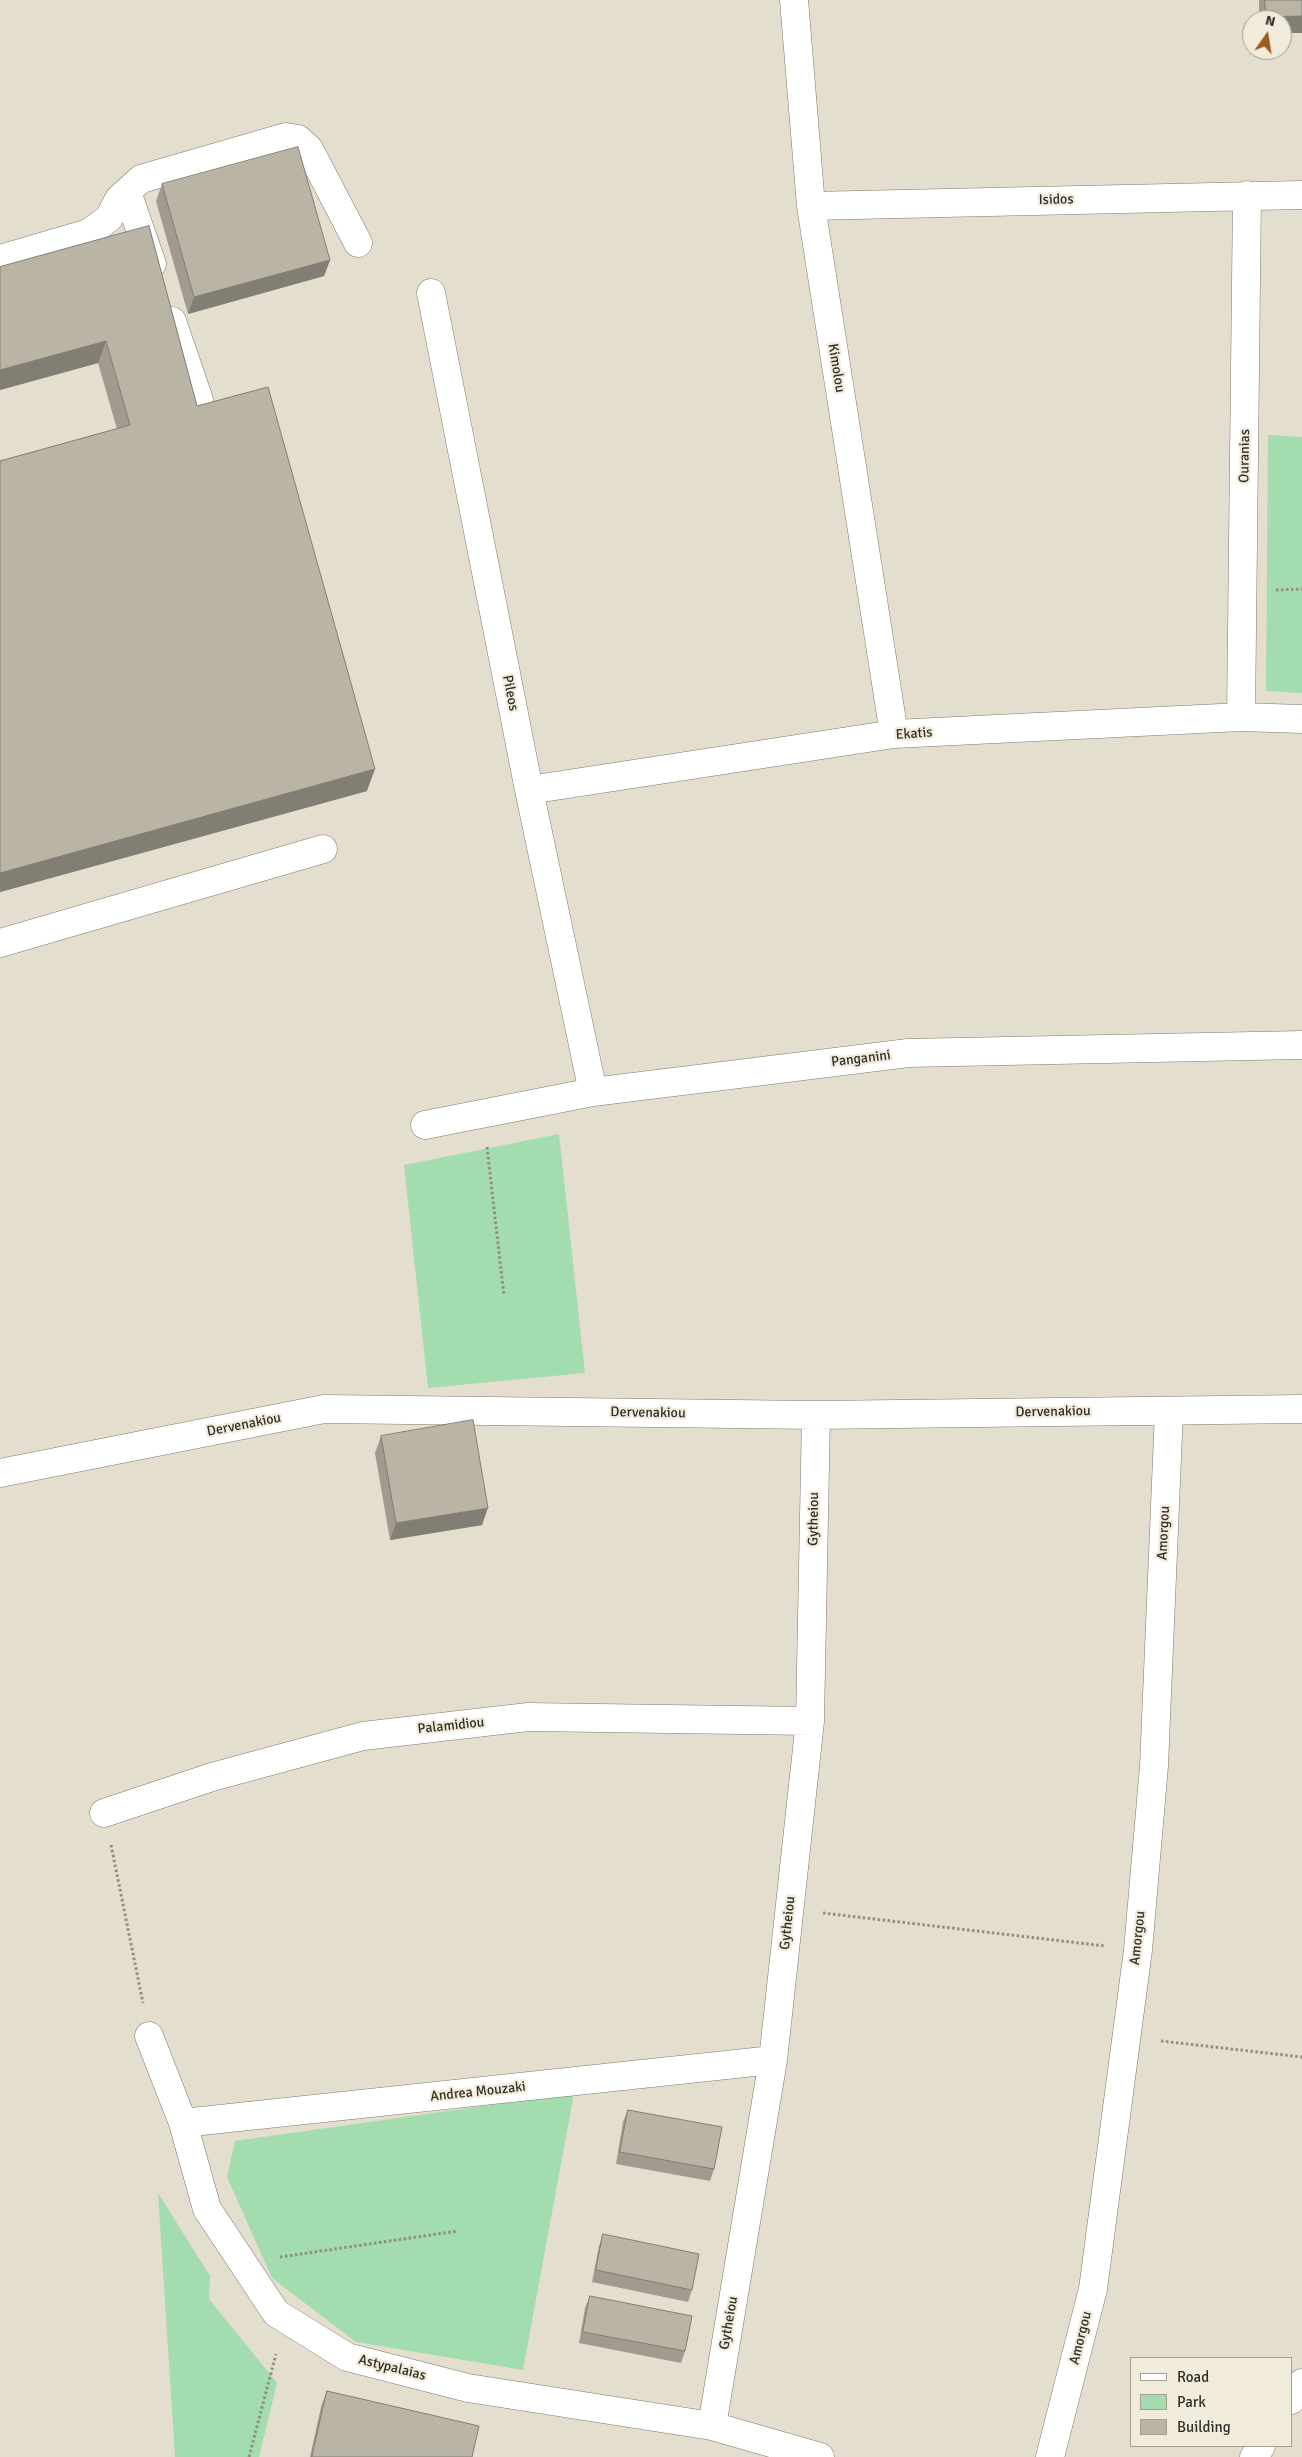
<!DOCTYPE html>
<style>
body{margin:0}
#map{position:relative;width:1302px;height:2457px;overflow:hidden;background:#e4dece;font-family:Signika,sans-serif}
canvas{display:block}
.legend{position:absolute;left:1130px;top:2357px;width:162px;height:90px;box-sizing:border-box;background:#f1ebdb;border:1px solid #a49f93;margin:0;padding:6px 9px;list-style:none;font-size:15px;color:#302e28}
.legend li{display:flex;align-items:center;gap:10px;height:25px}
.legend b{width:25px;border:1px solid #a49f93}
.north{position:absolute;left:1242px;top:10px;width:50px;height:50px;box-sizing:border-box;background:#f1ebdb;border:1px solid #a49f93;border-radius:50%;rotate:13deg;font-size:14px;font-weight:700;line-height:20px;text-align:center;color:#302e28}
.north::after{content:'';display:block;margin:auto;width:18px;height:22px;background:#9c5b25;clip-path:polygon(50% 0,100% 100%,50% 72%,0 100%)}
</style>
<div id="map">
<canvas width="1302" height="2457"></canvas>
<ul class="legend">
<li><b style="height:6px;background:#fff"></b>Road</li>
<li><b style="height:14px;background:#a3dcaf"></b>Park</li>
<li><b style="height:14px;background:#bab4a5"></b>Building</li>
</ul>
<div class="north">N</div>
</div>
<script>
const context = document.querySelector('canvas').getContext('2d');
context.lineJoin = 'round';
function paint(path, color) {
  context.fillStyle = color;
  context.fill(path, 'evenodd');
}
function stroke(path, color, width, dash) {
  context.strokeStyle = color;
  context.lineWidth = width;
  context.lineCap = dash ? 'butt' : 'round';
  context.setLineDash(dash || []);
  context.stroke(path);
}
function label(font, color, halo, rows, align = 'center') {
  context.font = font + ' Signika,sans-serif';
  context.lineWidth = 4.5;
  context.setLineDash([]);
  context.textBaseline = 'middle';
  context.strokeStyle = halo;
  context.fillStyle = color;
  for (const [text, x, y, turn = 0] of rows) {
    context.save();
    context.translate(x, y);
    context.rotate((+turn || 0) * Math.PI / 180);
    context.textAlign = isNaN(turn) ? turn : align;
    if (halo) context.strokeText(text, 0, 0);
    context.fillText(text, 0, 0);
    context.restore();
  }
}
const green = new Path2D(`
 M 1268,435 L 1302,437 L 1302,693 L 1266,691 Z
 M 559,1134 L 585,1373 L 428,1388 L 404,1165 Z
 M 574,2093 L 523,2370 L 356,2342 L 272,2278 L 227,2177 L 235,2141 Z
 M 158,2193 L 210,2276 L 209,2299 L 277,2383 L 259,2457 L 175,2457 Z`);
const path = new Path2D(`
 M 1276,590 L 1302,589
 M 487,1147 L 504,1296
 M 111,1845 L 143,2003
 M 823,1913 L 1105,1946
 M 1161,2041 L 1302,2057
 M 280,2257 L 458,2231
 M 249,2457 L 276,2354`);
const minor = new Path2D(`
 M 794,0 L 811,206 L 894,734
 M 127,192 L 152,264
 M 811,206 L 1302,195
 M 0,259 L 89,233 L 109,218 L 119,199 L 141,179 L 286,137 L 298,139 L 309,149 L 358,243
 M 431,293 L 529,790 L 593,1092
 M 172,321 L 199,400
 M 1241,717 L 1247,195
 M 529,790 L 894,734 L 1241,717 L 1302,719
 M 0,943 L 323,849
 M 425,1125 L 593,1092 L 908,1053 L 1302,1045
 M 0,1473 L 324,1409 L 816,1415 L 1302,1409
 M 104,1813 L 212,1777 L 363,1736 L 528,1717 L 810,1721
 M 149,2036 L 183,2123 L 207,2209 L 276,2313 L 347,2357 L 468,2388 L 712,2426 L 820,2457
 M 183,2123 L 773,2060
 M 1291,2400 L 1302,2383
 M 712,2426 L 773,2060 L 810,1721 L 816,1415
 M 1050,2457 L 1093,2289 L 1138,1950 L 1154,1766 L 1169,1411
 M 1254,2457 L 1261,2446`);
const wall = new Path2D(`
 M 1259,0 L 1302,0 L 1302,33 L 1282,33 L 1282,20 L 1259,20 Z
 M 162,184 L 330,260 L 324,276 L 188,314 L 156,201 Z
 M 149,226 L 197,406 L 367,791 L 0,892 L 0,461 L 117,429 L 98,363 L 0,390 L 0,267 Z
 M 381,1436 L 482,1525 L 390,1540 L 375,1453 Z
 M 628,2110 L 714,2169 L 710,2181 L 616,2164 L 623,2122 Z
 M 603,2234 L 692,2290 L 688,2302 L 592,2282 L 599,2246 Z
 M 590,2296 L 685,2351 L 681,2363 L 579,2343 L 585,2308 Z
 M 327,2391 L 472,2457 L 310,2457 L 321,2407 Z`);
const shadedWall = new Path2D(`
 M 1302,16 L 1302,33 L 1282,33 L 1282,20 L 1265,20 L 1266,17 Z
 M 330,260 L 324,276 L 188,314 L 194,297 Z
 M 106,341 L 98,363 L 0,390 L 0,370 Z
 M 375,769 L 367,791 L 0,892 L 0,873 Z
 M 488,1508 L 482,1525 L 390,1540 L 396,1523 Z`);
const building = new Path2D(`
 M 1265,0 L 1302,0 L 1302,16 L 1266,17 Z
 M 298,147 L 330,260 L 194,297 L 162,184 Z
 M 149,226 L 197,406 L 268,387 L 375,769 L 0,873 L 0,461 L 130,425 L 106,341 L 0,370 L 0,267 Z
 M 473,1420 L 488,1508 L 396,1523 L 381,1436 Z
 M 628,2110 L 722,2127 L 714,2169 L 620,2152 Z
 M 603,2234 L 699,2254 L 692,2290 L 596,2270 Z
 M 590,2296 L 692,2316 L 685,2351 L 583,2332 Z
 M 327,2391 L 479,2426 L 472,2457 L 312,2457 Z`);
const streetNames = [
 ["Isidos",1056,200,-1],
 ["Kimolou",836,368,81],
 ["Ouranias",1245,456,-89],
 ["Pileos",510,693,79],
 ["Ekatis",914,734,-4],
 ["Panganini",861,1059,-7],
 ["Dervenakiou",1053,1412,-1],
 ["Dervenakiou",648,1413,1],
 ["Dervenakiou",244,1425,-11],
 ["Gytheiou",814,1519,-89],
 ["Amorgou",1164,1533,-87],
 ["Palamidiou",451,1726,-6],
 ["Gytheiou",788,1923,-84],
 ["Amorgou",1138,1938,-84],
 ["Andrea Mouzaki",478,2092,-6],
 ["Gytheiou",729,2323,-80],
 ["Amorgou",1081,2338,-76],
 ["Astypalaias",392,2368,14]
];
paint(green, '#a3dcaf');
stroke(minor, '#7e796a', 29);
stroke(path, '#928d82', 3, [2.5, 2.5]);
stroke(minor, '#fff', 28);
paint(wall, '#a09b8e');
paint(shadedWall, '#827e74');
paint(building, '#bab4a5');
stroke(building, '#827e74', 1);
label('14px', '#302e28', '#f1ebdb', streetNames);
</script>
